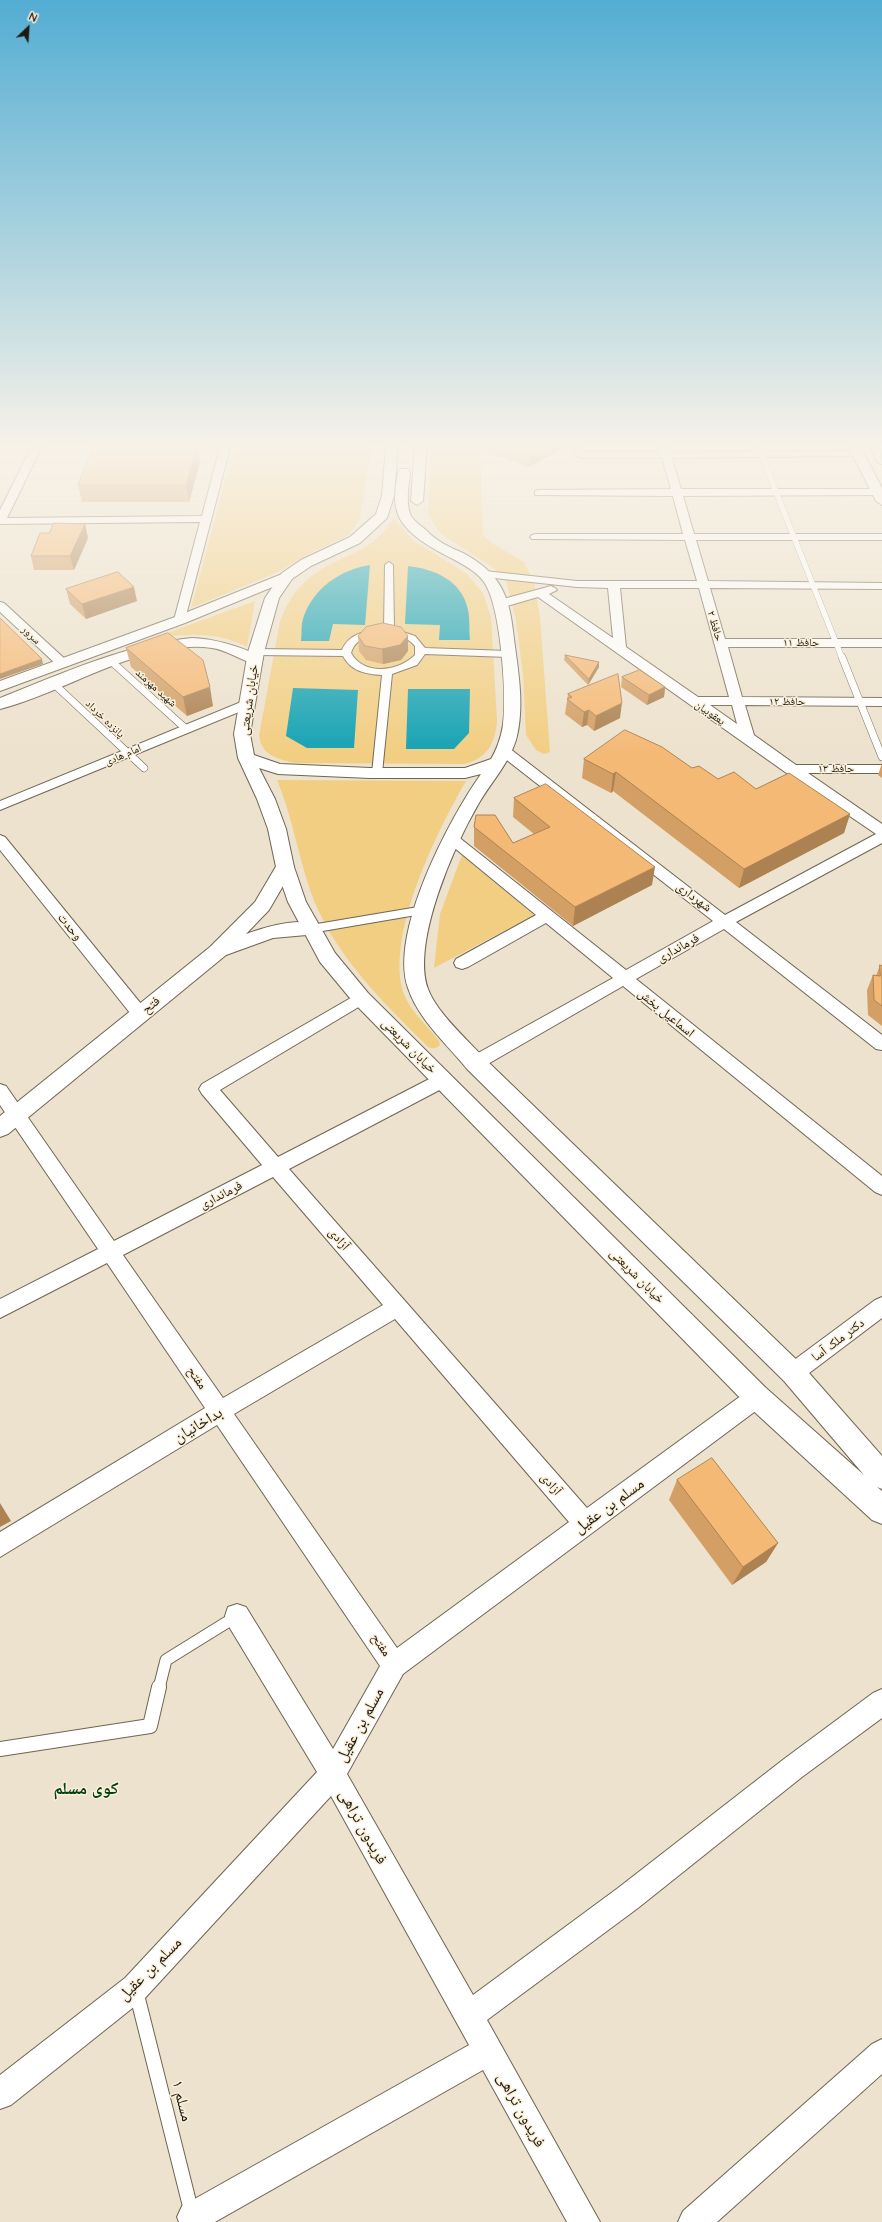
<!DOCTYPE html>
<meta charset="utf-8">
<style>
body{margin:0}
#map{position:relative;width:882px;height:2222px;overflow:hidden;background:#ede2cd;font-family:Quicksand,sans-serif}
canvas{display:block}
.north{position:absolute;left:8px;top:8px;width:40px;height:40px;-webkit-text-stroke:3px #faf0da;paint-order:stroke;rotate:25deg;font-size:11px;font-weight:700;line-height:16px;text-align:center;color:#1e1a12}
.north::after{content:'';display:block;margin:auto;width:14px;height:18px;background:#1e1a12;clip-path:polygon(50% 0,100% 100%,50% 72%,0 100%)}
</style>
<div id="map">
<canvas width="882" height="2222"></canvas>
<div class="north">N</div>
</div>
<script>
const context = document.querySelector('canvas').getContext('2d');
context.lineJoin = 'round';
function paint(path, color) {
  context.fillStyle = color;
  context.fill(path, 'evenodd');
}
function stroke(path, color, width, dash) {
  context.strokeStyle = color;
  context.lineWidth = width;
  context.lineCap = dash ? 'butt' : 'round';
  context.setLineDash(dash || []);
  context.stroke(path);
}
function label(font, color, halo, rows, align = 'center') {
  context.font = font + ' Quicksand,"Noto Naskh Arabic",sans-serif';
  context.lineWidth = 3;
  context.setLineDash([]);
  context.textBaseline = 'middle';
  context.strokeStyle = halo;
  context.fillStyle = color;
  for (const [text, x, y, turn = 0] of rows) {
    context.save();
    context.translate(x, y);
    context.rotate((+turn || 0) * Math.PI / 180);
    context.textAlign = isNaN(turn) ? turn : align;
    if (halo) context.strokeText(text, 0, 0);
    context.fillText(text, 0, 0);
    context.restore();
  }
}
const green = new Path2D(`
 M 235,444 L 372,444 L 360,518 L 349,535 L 305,556 L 278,572 L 191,608 Z
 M 432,444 L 480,444 L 483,535 L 492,543 L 524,562 L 534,581 L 540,617 L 550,752 L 544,754 L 536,750 L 526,735 L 523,675 L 516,620 L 506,581 L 498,572 L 488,564 L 441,534 L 428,515 Z
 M 394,518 L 413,540 L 467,574 L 483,593 L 491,617 L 497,720 C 496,742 487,759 464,764 L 295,763 C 278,759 262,756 259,736 L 280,621 C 293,587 312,572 345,557 C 355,552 366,548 374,541 C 382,534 388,526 394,518 Z
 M 255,601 L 247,647 C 211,629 176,634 139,643 Z
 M 277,780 L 466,781 C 437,831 384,938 404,994 C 410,1011 428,1026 439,1041 L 440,1045 C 436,1049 433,1049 428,1047 C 382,1001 332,953 310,890 C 298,854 292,816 277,780 Z
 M 462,855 L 534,915 L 434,968 L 440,914 Z`);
const water = new Path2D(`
 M 370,565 L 365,625 L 333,624 L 329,641 L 301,641 C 302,634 301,625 303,619 C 312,589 341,569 370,565 Z
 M 408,566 C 434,569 462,580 468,610 C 470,619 469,631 470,640 L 439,640 L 440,625 L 405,624 Z
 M 293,688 L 358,690 L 354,748 L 307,748 L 286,736 Z
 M 408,689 L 470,689 L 469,733 L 454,749 L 406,749 Z`);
const serviceFar3 = new Path2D(`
 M 757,444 L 842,658`);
const serviceFar2 = new Path2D(`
 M 842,657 L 882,757
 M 112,662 L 186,729
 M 53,683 L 144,768`);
const serviceFar1 = new Path2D(`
 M 159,1688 L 166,1660 L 237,1616`);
const service = new Path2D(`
 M 0,1749 L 150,1726 L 159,1687
 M 136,1991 L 194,2222`);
const pedestrian = new Path2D(`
 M 389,562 L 393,565 L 394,629 L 415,636 L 425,648 L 508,651 L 513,654 L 508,657 L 425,654 L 417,665 L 392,674 L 382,773 L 377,776 L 372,773 L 382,675 C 365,674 351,671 343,656 L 256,655 L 251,652 L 256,649 L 342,650 C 349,633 368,630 384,629 L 385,565 ZM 375,635 C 389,634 405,634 415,646 L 415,655 C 398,672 364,676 351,653 C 354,642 363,637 375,635 Z
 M 424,906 L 428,907 L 430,910 L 428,913 L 311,933 L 305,929 L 311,925 Z`);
const minor = new Path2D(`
 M 33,444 L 43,444 L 7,518 L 202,516 L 220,447 L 180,447 L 175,444 L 231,444 L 184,623 L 176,623 L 174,620 L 200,522 L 0,524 L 0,510 Z
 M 573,444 L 583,444 L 584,452 L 660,452 L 658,444 L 668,444 L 670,452 L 858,451 L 863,454 L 862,456 L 672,458 L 681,489 L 877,489 L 882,492 L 877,495 L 683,496 L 694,534 L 882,534 L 882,540 L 696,540 L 708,581 L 882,583 L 882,589 L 710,588 L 725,639 L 882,639 L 882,647 L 728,647 L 742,697 L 882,698 L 882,706 L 745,705 L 754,735 L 796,765 L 882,765 L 882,773 L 808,773 L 882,824 L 882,843 L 736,922 L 882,1035 L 882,1050 L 876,1049 L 724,929 L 636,979 L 882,1176 L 882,1195 L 875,1192 L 623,986 L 481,1068 L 475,1070 L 469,1068 L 466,1063 L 469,1058 L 613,978 L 546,923 L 468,967 L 462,969 L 456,967 L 454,963 L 456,959 L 536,915 L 446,841 L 444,838 L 446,835 L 456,835 L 626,970 L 713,921 L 499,754 L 497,751 L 499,748 L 509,748 L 725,915 L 876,834 L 785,772 L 538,597 L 500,608 L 496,607 L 494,604 L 496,601 L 551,586 L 555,588 L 557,590 L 549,594 L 613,638 L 608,588 L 577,587 L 485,577 L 479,574 L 485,571 L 577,581 L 697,581 L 685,540 L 532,539 L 530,537 L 532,535 L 536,534 L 683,534 L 673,496 L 535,495 L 535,491 L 539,490 L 671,489 L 662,458 L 580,458 L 575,455 ZM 620,588 L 699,588 L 729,697 L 698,697 L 626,647 ZM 710,705 L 732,705 L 737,724 Z
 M 0,602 L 4,603 L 66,660 L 68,663 L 66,666 L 58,666 L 0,612 Z
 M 246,700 L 251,701 L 253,704 L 251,707 L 0,810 L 0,801 Z
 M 0,835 L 5,837 L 146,1010 L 148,1014 L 146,1018 L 140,1020 L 134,1018 L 0,850 Z
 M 361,992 L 367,994 L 369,998 L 367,1002 L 220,1090 L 278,1157 L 437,1075 L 443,1073 L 449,1075 L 452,1080 L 449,1085 L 289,1169 L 587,1508 L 749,1390 L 757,1387 L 765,1390 L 768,1397 L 765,1404 L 403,1674 L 347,1774 L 473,1995 L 618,1888 L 784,1759 L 873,1693 L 882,1689 L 882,1718 L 802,1777 L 638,1908 L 487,2020 L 600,2222 L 567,2222 L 483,2070 L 215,2222 L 179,2222 L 177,2217 L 182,2206 L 469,2045 L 331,1796 L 145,1998 L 11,2105 L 0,2109 L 0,2075 L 125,1978 L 317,1772 L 228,1625 L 225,1616 L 228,1607 L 237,1604 L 246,1607 L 333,1749 L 380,1666 L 217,1425 L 0,1557 L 0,1532 L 205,1408 L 107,1263 L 0,1318 L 0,1299 L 98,1249 L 0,1105 L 0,1084 L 6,1086 L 114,1241 L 262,1165 L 202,1094 L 199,1089 L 202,1084 ZM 273,1177 L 383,1305 L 223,1398 L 123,1255 ZM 395,1319 L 569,1522 L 397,1648 L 234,1414 Z
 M 882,1297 L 882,1318 L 800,1380 L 793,1383 L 786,1380 L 782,1373 L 786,1366 L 875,1300 Z
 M 882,2039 L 882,2074 L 717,2222 L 678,2222 L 683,2211 L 872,2044 Z`);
const tertiary = new Path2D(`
 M 847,444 L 859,444 L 882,488 L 882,505 L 876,501 Z
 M 868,444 L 880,444 L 882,464 L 878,463 Z`);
const secondary = new Path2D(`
 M 287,572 L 292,573 L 294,576 L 292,579 L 185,623 L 0,691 L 0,681 L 175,617 Z
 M 192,638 C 217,639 238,646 260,656 L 263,659 L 260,662 L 255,664 C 240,660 227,650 212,648 C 144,638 65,693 0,709 L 0,698 C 61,674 126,644 192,638 Z
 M 285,861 L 292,863 L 294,867 L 269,910 L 246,934 C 268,926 296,918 318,924 L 321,929 L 318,934 L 273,938 L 226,955 L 8,1134 L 0,1137 L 0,1116 L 210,947 L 255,902 L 278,863 Z`);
const primary = new Path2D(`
 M 386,444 L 398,444 L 394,496 L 387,518 L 360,543 L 311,566 L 292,579 L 279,598 L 264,652 L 250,734 L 254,755 L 280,764 L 370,768 L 465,768 L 491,759 C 497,749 501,737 503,725 C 507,696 501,606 484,582 C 477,572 464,565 453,559 C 435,550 402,533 397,511 C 393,499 396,485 398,472 L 400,469 L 408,469 L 410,472 C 409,485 405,503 411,516 C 414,521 421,526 426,530 C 436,541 449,547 463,553 C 498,572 509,593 513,631 C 517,665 525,702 517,736 C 511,761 492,781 479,803 C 455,844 411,942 428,989 C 437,1013 466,1038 483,1057 L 802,1365 L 882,1456 L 882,1489 L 877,1487 L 882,1491 L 882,1524 L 872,1520 L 748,1406 L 354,1003 L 320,962 L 288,902 L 276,867 L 268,829 L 257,799 L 238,758 L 234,734 L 248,652 L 265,598 L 282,573 L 301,560 L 350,537 L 376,514 L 382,496 ZM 259,768 L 278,774 L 370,778 L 465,778 L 481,774 C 449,819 389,933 408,988 C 418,1019 447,1044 467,1069 L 784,1381 L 864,1475 L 766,1388 L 368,993 L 335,953 L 306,902 L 294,867 L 286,829 L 275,799 Z
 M 415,444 L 427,444 L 423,501 L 417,505 L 411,501 Z`);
const wall = new Path2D(`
 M 481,444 L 570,444 L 529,467 L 481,450 Z
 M 198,445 L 200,462 L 189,502 L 82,502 L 78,485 Z
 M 85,524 L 88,538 L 74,570 L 34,570 L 31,556 L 49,533 Z
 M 66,589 L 137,601 L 86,619 L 70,604 Z
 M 358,636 L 408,636 L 408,651 L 401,660 L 383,664 L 366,660 L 359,651 Z
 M 126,648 L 213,706 L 187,716 L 131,667 Z
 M 565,655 L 599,662 L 599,667 L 588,685 L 564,660 Z
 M 622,677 L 665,687 L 664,697 L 647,705 L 621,687 Z
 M 568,694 L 620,718 L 594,731 L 587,725 L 582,727 L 565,714 Z
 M 584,759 L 692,768 L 718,779 L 850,814 L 844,833 L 739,888 L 613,791 L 611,793 L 582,778 Z
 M 882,763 L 882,778 L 878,775 Z
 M 514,798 L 652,885 L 573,926 L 474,846 L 474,827 L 513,843 L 534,834 L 513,817 Z
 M 880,965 L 882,966 L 882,1026 L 868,1015 L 867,990 L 873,975 L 876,976 Z
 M 677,1480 L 778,1543 L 766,1562 L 732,1585 L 669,1500 Z`);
const shadedWall = new Path2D(`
 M 535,444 L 570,444 L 529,467 L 530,447 Z
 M 198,445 L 200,462 L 189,502 L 186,485 Z
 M 85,524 L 88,538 L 74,570 L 70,556 Z
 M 134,587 L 137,601 L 86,619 L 82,604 Z
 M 408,636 L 408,651 L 401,660 L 383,664 L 382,649 Z
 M 42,659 L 43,664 L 0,679 L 0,674 Z
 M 599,662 L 599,667 L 588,685 L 589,679 Z
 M 210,687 L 213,706 L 187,716 L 183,697 Z
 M 665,687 L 664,697 L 647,705 L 649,695 Z
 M 622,703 L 620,718 L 594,731 L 596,716 Z
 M 589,710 L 587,725 L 582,727 L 584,712 Z
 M 616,772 L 613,791 L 611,793 L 613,774 Z
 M 850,814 L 844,833 L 739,888 L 744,869 Z
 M 655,867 L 652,885 L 573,926 L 575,907 Z
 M 0,1503 L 11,1521 L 0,1527 Z
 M 778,1543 L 766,1562 L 732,1585 L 743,1567 Z`);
const building = new Path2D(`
 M 95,444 L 116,445 L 198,445 L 186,485 L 78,485 Z
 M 522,444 L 535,444 L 530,447 Z
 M 54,523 L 85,524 L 70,556 L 31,556 L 40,533 L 49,533 Z
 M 118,572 L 134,587 L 82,604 L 66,589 Z
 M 0,618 L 42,659 L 0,674 Z
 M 383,623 L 401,627 L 408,636 L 400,645 L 382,649 L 365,646 L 358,636 L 366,627 Z
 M 168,633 L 203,660 L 210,687 L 183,697 L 126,648 Z
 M 565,655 L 599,662 L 589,679 Z
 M 640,670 L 665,687 L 649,695 L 622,677 Z
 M 618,674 L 622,703 L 596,716 L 589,710 L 584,712 L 567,699 L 572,697 L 568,694 Z
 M 625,730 L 662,747 L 692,768 L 699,766 L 718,779 L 734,772 L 756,789 L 789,773 L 850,814 L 744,869 L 616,772 L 613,774 L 584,759 Z
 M 546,784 L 655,867 L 575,907 L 474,827 L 476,815 L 495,815 L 513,843 L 550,827 L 514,798 Z
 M 880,965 L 882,966 L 882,1006 L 874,1000 L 873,975 L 880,976 Z
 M 712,1458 L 778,1543 L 743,1567 L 677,1480 Z`);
const farStreetnames = [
 ["حافظ ۲",715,626,74],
 ["سرور",31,635,43],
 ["حافظ ۱۱",801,643],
 ["شهید مهرمند",156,688,42],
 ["حافظ ۱۲",787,702],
 ["یعقوبیان",710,713,35],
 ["پانزده خرداد",105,719,44],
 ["امام هادی",123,755,-23],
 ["حافظ ۱۳",836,769]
];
const streetNames = [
 ["خیابان شریعتی",249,700,-82],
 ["شهرداری",694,897,37],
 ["وحدت",70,927,51],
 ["فرمانداری",678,948,-29],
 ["فتح",151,1005,-39],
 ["اسماعیل بخش",666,1013,39],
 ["خیابان شریعتی",409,1046,45],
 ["فرمانداری",221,1195,-27],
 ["آزادی",339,1239,49],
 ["خیابان شریعتی",637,1276,45],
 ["دکتر ملک آسا",838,1340,-37],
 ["مفتح",197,1378,55],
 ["آزادی",551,1484,49],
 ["مفتح",381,1645,56]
];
const nearStreetnames = [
 ["بداخانیان",198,1425,-31],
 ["مسلم بن عقیل",609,1506,-36],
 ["مسلم بن عقیل",360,1725,-61],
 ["فریدون تراهی",363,1827,61],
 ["مسلم بن عقیل",150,1969,-45],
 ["مسلم ۱",182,2101,76],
 ["فریدون تراهی",521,2110,61]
];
const nearNeighbourhoodnames = [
 ["کوی مسلم",86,1789]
];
paint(green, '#f2ce82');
paint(water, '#15a2b3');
stroke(serviceFar3, '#6e6552', 6);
stroke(serviceFar2, '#6e6552', 8);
stroke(serviceFar1, '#6e6552', 13);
stroke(service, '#6e6552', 16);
stroke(pedestrian, '#6e6552', 2);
stroke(minor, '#6e6552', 2);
stroke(tertiary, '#6e6552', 2);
stroke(secondary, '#6e6552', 2);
stroke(primary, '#6e6552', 2);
stroke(serviceFar3, '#fff', 5.5);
stroke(serviceFar2, '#fff', 7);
stroke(serviceFar1, '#fff', 11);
stroke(service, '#fff', 14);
paint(pedestrian, '#fff');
paint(minor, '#fff');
paint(tertiary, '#fff');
paint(secondary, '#fff');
paint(primary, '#fff');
paint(wall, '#d39f65');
paint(shadedWall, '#ac8253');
paint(building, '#f5b976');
stroke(building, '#ac8253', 1);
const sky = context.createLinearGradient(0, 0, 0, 755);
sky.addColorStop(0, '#53add3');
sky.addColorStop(0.59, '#f7f2e8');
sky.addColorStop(1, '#f7f2e800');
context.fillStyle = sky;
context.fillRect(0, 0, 882, 755);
label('11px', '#1e1a12', '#faf0da', farStreetnames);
label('13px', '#1e1a12', '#faf0da', streetNames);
label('16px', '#1e1a12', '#faf0da', nearStreetnames);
label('bold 17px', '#00400f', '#faf0da', nearNeighbourhoodnames);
</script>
